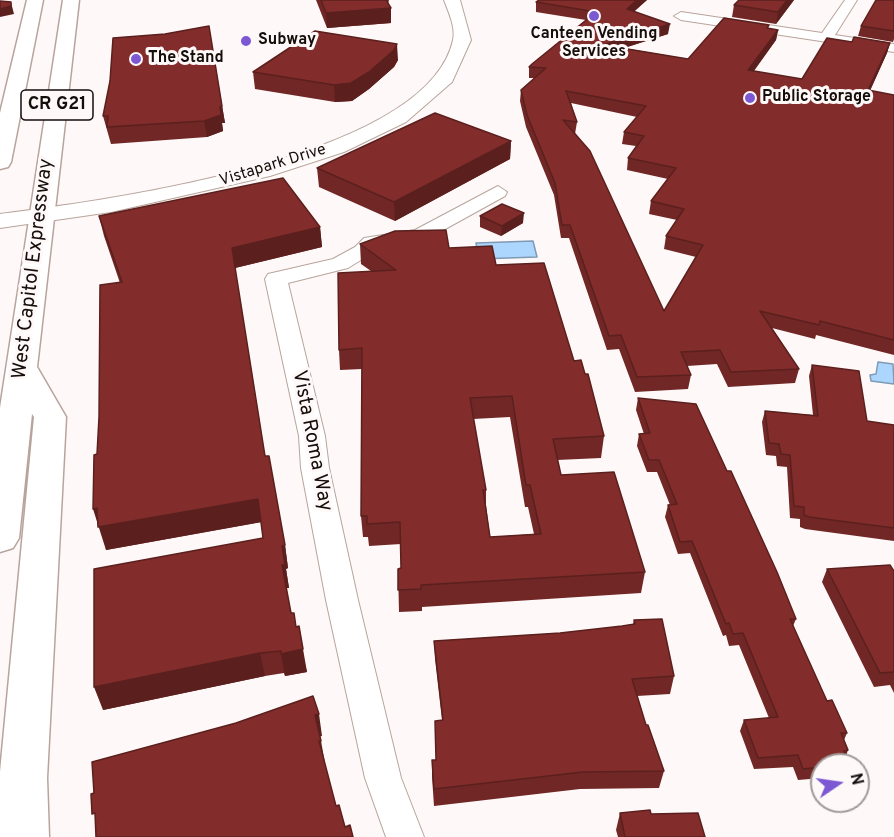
<!DOCTYPE html>
<style>
body{margin:0}
#map{position:relative;width:894px;height:837px;overflow:hidden;background:#fef9f8;font-family:Overpass,sans-serif}
canvas{display:block}
.north{position:absolute;left:810px;top:753px;width:60px;height:60px;box-sizing:border-box;background:#fef9f8;border:2px solid #a09b99;border-radius:50%;rotate:77deg;font-size:16px;font-weight:700;line-height:24px;text-align:center;color:#140d0a}
.north::after{content:'';display:block;margin:auto;width:21px;height:27px;background:#7c59d3;clip-path:polygon(50% 0,100% 100%,50% 72%,0 100%)}
</style>
<div id="map">
<canvas width="894" height="837"></canvas>
<div class="north">N</div>
</div>
<script>
const context = document.querySelector('canvas').getContext('2d');
context.lineJoin = 'round';
function paint(path, color) {
  context.fillStyle = color;
  context.fill(path, 'evenodd');
}
function stroke(path, color, width, dash) {
  context.strokeStyle = color;
  context.lineWidth = width;
  context.lineCap = dash ? 'butt' : 'round';
  context.setLineDash(dash || []);
  context.stroke(path);
}
function label(font, color, halo, rows, align = 'center') {
  context.font = font + ' Overpass,sans-serif';
  context.lineWidth = 6;
  context.setLineDash([]);
  context.textBaseline = 'middle';
  context.strokeStyle = halo;
  context.fillStyle = color;
  for (const [text, x, y, turn = 0] of rows) {
    context.save();
    context.translate(x, y);
    context.rotate((+turn || 0) * Math.PI / 180);
    context.textAlign = isNaN(turn) ? turn : align;
    if (halo) context.strokeText(text, 0, 0);
    context.fillText(text, 0, 0);
    context.restore();
  }
}
const water = new Path2D(`
 M 533,241 L 537,257 L 479,259 L 476,243 Z
 M 878,362 L 893,364 L 894,384 L 871,381 L 870,375 L 876,374 Z`);
const minor = new Path2D(`
 M 845,0 L 857,0 L 835,35 L 894,44 L 894,52 L 681,20 L 674,16 L 681,12 L 822,33 Z
 M 498,186 L 507,192 L 505,196 L 427,239 L 377,247 L 369,255 L 348,268 L 288,283 L 325,436 L 329,468 L 358,600 L 401,778 L 424,837 L 386,837 L 365,778 L 326,600 L 301,468 L 299,436 L 265,279 L 268,274 L 333,259 L 355,247 L 364,238 L 415,230 Z`);
const tertiary = new Path2D(`
 M 444,0 L 460,0 L 471,40 L 452,82 L 406,122 L 344,152 L 270,176 L 111,212 L 0,228 L 0,214 C 102,201 427,159 453,40 C 456,27 448,11 444,0 Z`);
const trunk = new Path2D(`
 M 27,0 L 43,0 L 11,162 L 8,167 L 0,169 L 0,113 Z
 M 63,0 L 79,0 L 37,367 L 66,417 L 47,778 L 49,837 L 0,837 L 0,772 L 34,417 L 32,414 L 19,538 L 13,548 L 0,552 L 0,408 Z`);
const wall = new Path2D(`
 M 316,0 L 389,0 L 388,4 L 391,23 L 327,28 Z
 M 539,0 L 647,0 L 634,11 L 668,34 L 624,48 L 688,59 L 769,29 L 778,30 L 776,40 L 754,71 L 802,79 L 852,42 L 890,43 L 887,53 L 870,91 L 894,95 L 894,355 L 816,335 L 815,339 L 772,328 L 799,369 L 795,383 L 728,387 L 717,364 L 687,366 L 691,375 L 688,389 L 635,392 L 619,349 L 607,350 L 569,238 L 561,238 L 554,195 L 526,127 L 520,101 L 521,90 L 534,78 L 529,78 L 529,67 L 586,20 L 536,12 L 536,2 ZM 571,103 L 637,117 L 624,132 L 622,144 L 636,146 L 628,158 L 627,170 L 668,179 L 651,201 L 649,214 L 677,220 L 666,236 L 664,249 L 696,257 L 664,311 L 575,134 L 577,122 Z
 M 739,0 L 794,0 L 776,24 L 732,17 L 734,5 Z
 M 894,0 L 894,39 L 893,42 L 858,36 L 861,26 Z
 M 209,26 L 225,123 L 222,123 L 223,131 L 207,137 L 111,144 L 103,116 L 165,34 Z
 M 398,60 L 394,67 L 369,89 L 352,101 L 335,102 L 255,89 L 253,72 Z
 M 511,141 L 510,159 L 395,221 L 319,187 L 317,168 Z
 M 99,216 L 320,227 L 322,247 L 235,268 L 265,456 L 285,545 L 288,568 L 286,569 L 289,588 L 286,588 L 291,613 L 296,627 L 307,672 L 285,676 L 284,673 L 265,676 L 103,710 L 263,538 L 261,522 L 106,550 L 97,454 L 120,283 L 104,236 Z
 M 480,216 L 523,223 L 501,236 L 480,227 Z
 M 360,244 L 449,248 L 496,265 L 574,361 L 604,436 L 601,458 L 557,460 L 561,475 L 645,572 L 641,593 L 422,607 L 422,611 L 399,612 L 398,569 L 401,568 L 401,544 L 369,546 L 368,537 L 363,537 L 361,516 L 362,369 L 340,370 L 339,350 L 371,271 L 361,264 ZM 510,417 L 525,507 L 528,507 L 534,534 L 490,537 L 486,505 L 486,490 L 473,419 Z
 M 812,365 L 867,421 L 894,425 L 894,541 L 805,529 L 800,527 L 800,519 L 790,518 L 787,467 L 777,466 L 776,456 L 766,455 L 762,422 L 765,411 L 813,415 L 809,376 Z
 M 638,398 L 796,619 L 793,626 L 827,701 L 847,733 L 844,740 L 848,750 L 846,756 L 822,765 L 822,778 L 798,780 L 793,767 L 754,769 L 740,731 L 744,720 L 769,718 L 739,645 L 729,646 L 726,635 L 723,636 L 690,553 L 678,554 L 665,517 L 668,505 L 670,505 L 657,472 L 647,472 L 637,446 L 639,434 L 644,434 L 636,410 Z
 M 827,569 L 894,571 L 894,693 L 890,685 L 874,687 L 822,582 Z
 M 634,620 L 674,676 L 670,694 L 637,696 L 646,725 L 664,771 L 659,788 L 580,789 L 434,806 L 432,777 L 432,760 L 436,760 L 442,720 L 435,659 L 434,641 L 560,633 L 622,626 L 633,624 Z
 M 620,813 L 705,837 L 618,837 L 616,830 Z`);
const shadedWall = new Path2D(`
 M 637,0 L 647,0 L 626,19 L 627,9 Z
 M 787,0 L 794,0 L 776,24 L 778,12 Z
 M 11,2 L 14,14 L 0,17 L 0,9 Z
 M 391,8 L 391,23 L 327,28 L 326,13 Z
 M 670,24 L 668,34 L 602,55 L 603,45 Z
 M 778,30 L 776,40 L 746,81 L 748,70 Z
 M 890,43 L 887,53 L 865,101 L 868,90 Z
 M 397,44 L 398,60 L 394,67 L 369,89 L 352,101 L 335,102 L 334,85 Z
 M 222,106 L 225,123 L 222,123 L 220,107 Z
 M 221,115 L 223,131 L 207,137 L 204,121 Z
 M 511,141 L 510,159 L 395,221 L 394,202 Z
 M 524,213 L 523,223 L 501,236 L 502,226 Z
 M 320,227 L 322,247 L 235,268 L 232,248 Z
 M 258,499 L 262,522 L 106,550 L 93,509 Z
 M 285,545 L 288,568 L 286,569 L 289,588 L 286,588 L 282,565 L 282,546 Z
 M 303,649 L 307,672 L 285,676 L 281,654 Z
 M 260,653 L 265,676 L 103,710 L 94,687 Z
 M 319,714 L 322,736 L 318,737 L 315,715 Z
 M 319,741 L 321,741 L 325,763 Z`);
const building = new Path2D(`
 M 321,0 L 386,0 L 391,8 L 326,13 Z
 M 539,0 L 637,0 L 627,9 L 670,24 L 603,45 L 688,59 L 724,18 L 769,25 L 767,28 L 778,30 L 748,70 L 802,79 L 827,38 L 852,42 L 854,37 L 890,43 L 868,90 L 894,95 L 894,340 L 820,321 L 819,325 L 760,311 L 799,369 L 731,372 L 720,350 L 681,352 L 691,375 L 637,377 L 621,335 L 609,336 L 570,225 L 562,225 L 555,183 L 527,115 L 521,90 L 546,68 L 529,67 L 532,64 L 596,12 L 536,2 ZM 566,91 L 646,106 L 624,132 L 644,136 L 628,158 L 676,168 L 651,201 L 684,209 L 666,236 L 703,245 L 664,311 L 590,151 L 563,120 L 577,122 Z
 M 739,0 L 787,0 L 778,12 L 734,5 Z
 M 876,0 L 894,0 L 894,31 L 861,26 Z
 M 0,1 L 11,2 L 11,6 L 0,9 Z
 M 209,26 L 222,106 L 220,107 L 221,115 L 204,121 L 107,127 L 108,116 L 103,116 L 110,81 L 113,38 L 165,34 Z
 M 315,31 L 397,44 L 394,50 L 369,72 L 351,83 L 334,85 L 253,72 Z
 M 435,113 L 511,141 L 394,202 L 317,168 Z
 M 283,178 L 320,227 L 232,248 L 265,456 L 269,456 L 285,545 L 282,546 L 285,565 L 282,565 L 291,613 L 294,613 L 296,627 L 299,626 L 303,649 L 281,654 L 281,651 L 260,653 L 94,687 L 94,569 L 263,538 L 258,499 L 98,527 L 97,508 L 93,509 L 94,455 L 97,454 L 99,417 L 100,285 L 122,282 L 99,216 Z
 M 502,204 L 524,213 L 502,226 L 480,216 Z
 M 446,230 L 449,248 L 492,246 L 496,265 L 544,263 L 574,361 L 581,360 L 585,374 L 588,374 L 604,436 L 553,439 L 561,475 L 614,472 L 645,572 L 421,585 L 421,589 L 398,590 L 398,569 L 401,568 L 400,522 L 367,524 L 367,516 L 361,516 L 362,348 L 339,350 L 338,273 L 396,270 L 360,244 L 395,231 ZM 512,396 L 526,485 L 530,485 L 541,534 L 490,537 L 483,490 L 486,490 L 470,398 Z
 M 812,365 L 859,371 L 867,421 L 894,425 L 894,528 L 809,517 L 804,515 L 804,507 L 794,506 L 790,455 L 781,454 L 779,444 L 769,443 L 765,411 L 818,416 Z
 M 638,398 L 696,404 L 727,471 L 731,471 L 777,572 L 796,619 L 790,619 L 827,701 L 832,700 L 847,733 L 841,733 L 848,750 L 844,751 L 849,765 L 822,765 L 822,767 L 803,769 L 798,755 L 758,758 L 744,720 L 778,717 L 743,633 L 733,634 L 729,623 L 726,624 L 692,541 L 680,542 L 668,505 L 677,504 L 659,460 L 649,460 L 639,434 L 650,433 Z
 M 890,565 L 894,571 L 894,672 L 880,673 L 827,569 Z
 M 662,619 L 674,676 L 632,679 L 646,725 L 648,725 L 664,771 L 583,772 L 434,789 L 432,760 L 436,760 L 435,721 L 443,720 L 434,641 L 560,633 L 622,626 L 635,624 L 634,620 Z
 M 313,696 L 319,714 L 315,715 L 321,741 L 319,741 L 336,806 L 339,805 L 345,827 L 350,825 L 353,837 L 96,837 L 95,813 L 92,814 L 91,794 L 94,793 L 92,762 L 236,723 Z
 M 650,810 L 651,814 L 698,813 L 705,837 L 625,837 L 620,813 Z`);
const markers = [
 [594,16,6,"#7c59d3"],
 [246,41,6,"#7c59d3"],
 [136,59,6,"#7c59d3"],
 [750,98,6,"#7c59d3"]
];
const farPoinames = [
 ["Canteen Vending",594,35,"center"],
 ["Services",594,53,"center"],
 ["Subway",258,41],
 ["The Stand",148,59],
 ["Public Storage",762,98]
];
const farStreetnames = [
 ["Vistapark Drive",273,166,-17]
];
const shields = [
 [57,105,72]
];
const shieldNames = [
 ["CR G21",57,105]
];
const streetNames = [
 ["West Capitol Expressway",34,269,-83],
 ["Vista Roma Way",311,441,79]
];
paint(water, '#acd6fe');
stroke(water, '#7e9ab5', 1.5);
stroke(minor, '#b8a49c', 2);
stroke(tertiary, '#b8a49c', 2);
stroke(trunk, '#b8a49c', 3);
paint(minor, '#fff');
paint(tertiary, '#fff');
paint(trunk, '#fff');
paint(wall, '#702725');
paint(shadedWall, '#5b201e');
paint(building, '#822d2b');
stroke(building, '#5b201e', 1.5);
for (const [x, y, r, color] of markers) {
  const dot = new Path2D();
  dot.arc(x, y, r, 0, 2 * Math.PI);
  context.fillStyle = color;
  context.fill(dot);
  stroke(dot, '#fef9f8', 2);
}
label('bold 16px', '#140d0a', '#fef9f8', farPoinames, 'left');
label('16px', '#140d0a', '#fef9f8', farStreetnames);
for (const [x, y, w] of shields) {
  const box = new Path2D();
  box.roundRect(x - w / 2, y - 15, w, 30, 4.5);
  context.fillStyle = '#fef9f8';
  context.fill(box);
  stroke(box, '#140d0a', 1.5);
}
label('bold 18px', '#140d0a', null, shieldNames);
label('20px', '#140d0a', '#fef9f8', streetNames);
</script>
